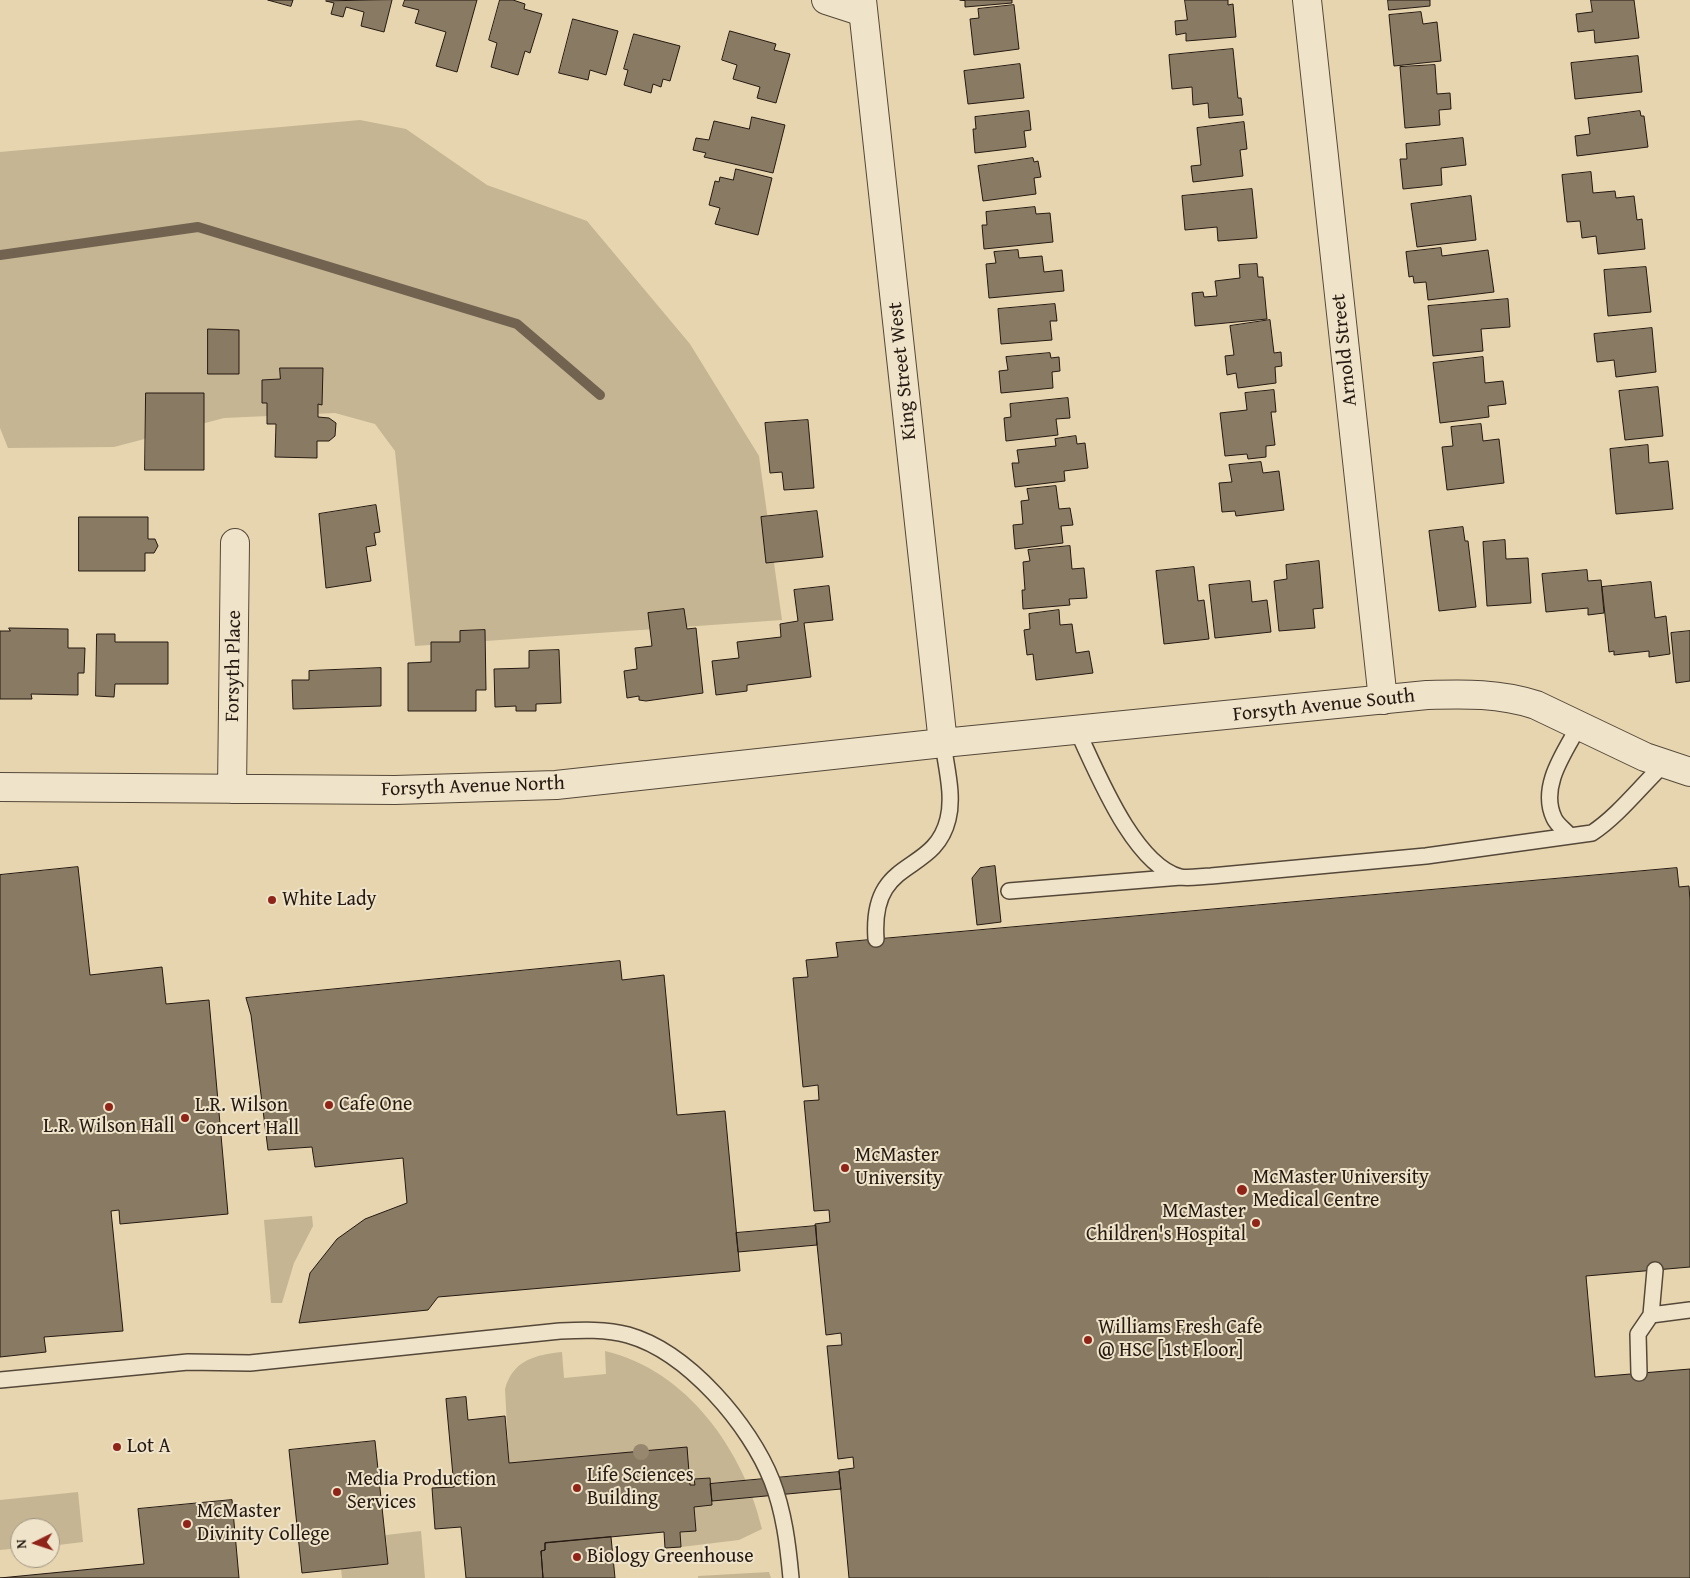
<!DOCTYPE html>
<style>
body{margin:0}
#map{position:relative;width:1690px;height:1578px;overflow:hidden;background:#e6d5ae;font-family:"Gentium Book Plus",serif}
canvas{display:block}
.north{position:absolute;left:10px;top:1518px;width:50px;height:50px;box-sizing:border-box;background:#efe4ca;border:1px solid #9e9380;border-radius:50%;rotate:266deg;font-size:14px;font-weight:700;line-height:20px;text-align:center;color:#251912}
.north::after{content:'';display:block;margin:auto;width:18px;height:22px;background:#8f2418;clip-path:polygon(50% 0,100% 100%,50% 72%,0 100%)}
</style>
<div id="map">
<canvas width="1690" height="1578"></canvas>
<div class="north">N</div>
</div>
<script>
const context = document.querySelector('canvas').getContext('2d');
context.lineJoin = 'round';
function paint(path, color) {
  context.fillStyle = color;
  context.fill(path, 'evenodd');
}
function stroke(path, color, width, dash) {
  context.strokeStyle = color;
  context.lineWidth = width;
  context.lineCap = dash ? 'butt' : 'round';
  context.setLineDash(dash || []);
  context.stroke(path);
}
function label(font, color, halo, rows, align = 'center') {
  context.font = font + ' "Gentium Book Plus",serif';
  context.lineWidth = 4;
  context.setLineDash([]);
  context.textBaseline = 'middle';
  context.strokeStyle = halo;
  context.fillStyle = color;
  for (const [text, x, y, turn = 0] of rows) {
    context.save();
    context.translate(x, y);
    context.rotate((+turn || 0) * Math.PI / 180);
    context.textAlign = isNaN(turn) ? turn : align;
    if (halo) context.strokeText(text, 0, 0);
    context.fillText(text, 0, 0);
    context.restore();
  }
}
const green = new Path2D(`
 M 360,120 L 406,129 L 487,185 L 587,221 L 690,344 L 759,456 L 782,620 L 415,646 L 395,451 L 375,424 L 335,413 L 224,418 L 114,447 L 8,448 L 0,428 L 0,152 Z
 M 312,1216 L 313,1226 L 294,1263 L 282,1303 L 271,1303 L 264,1220 Z
 M 605,1351 C 687,1370 744,1451 762,1529 L 739,1540 L 681,1547 L 680,1532 L 696,1530 L 694,1507 L 712,1505 L 710,1478 L 695,1479 L 695,1485 L 690,1485 L 509,1463 L 505,1389 C 513,1360 535,1355 562,1352 L 564,1378 L 606,1374 Z
 M 78,1492 L 83,1542 L 50,1546 L 50,1528 L 20,1528 L 20,1548 L 0,1550 L 0,1500 Z
 M 421,1531 L 425,1578 L 342,1578 L 341,1568 L 388,1564 L 386,1535 Z
 M 769,1572 L 771,1578 L 698,1578 L 698,1576 Z`);
const stream = new Path2D(`
 M 0,255 L 198,227 L 517,324 L 600,395`);
const building = new Path2D(`
 M 268,0 L 293,0 L 291,6 Z
 M 392,0 L 384,32 L 361,26 L 364,12 L 346,7 L 343,17 L 331,14 L 334,3 L 326,1 Z
 M 405,0 L 477,0 L 457,72 L 436,66 L 446,32 L 415,23 L 419,10 L 403,6 Z
 M 500,0 L 513,0 L 525,4 L 524,9 L 542,14 L 530,53 L 525,51 L 518,75 L 491,67 L 497,43 L 489,40 Z
 M 960,0 L 1012,0 L 1012,3 L 965,7 L 965,1 Z
 M 1185,0 L 1228,0 L 1228,5 L 1233,4 L 1236,37 L 1186,41 L 1186,33 L 1176,35 L 1175,21 L 1187,20 Z
 M 1388,0 L 1430,0 L 1430,6 L 1389,10 Z
 M 1591,0 L 1634,0 L 1639,38 L 1595,43 L 1594,30 L 1578,32 L 1576,14 L 1592,12 Z
 M 1014,5 L 1019,49 L 974,55 L 970,19 L 979,18 L 978,9 Z
 M 1421,12 L 1423,24 L 1437,22 L 1441,61 L 1394,66 L 1389,15 Z
 M 573,19 L 618,31 L 606,75 L 590,70 L 588,80 L 559,73 Z
 M 730,31 L 776,44 L 774,50 L 790,54 L 776,103 L 757,98 L 760,87 L 733,79 L 737,65 L 722,60 Z
 M 634,34 L 680,46 L 670,81 L 663,79 L 661,87 L 653,84 L 651,93 L 624,85 L 628,70 L 624,69 Z
 M 1233,49 L 1238,98 L 1241,98 L 1243,115 L 1209,118 L 1208,103 L 1193,105 L 1192,87 L 1172,89 L 1169,55 Z
 M 1638,56 L 1642,92 L 1575,99 L 1571,63 Z
 M 1020,64 L 1024,98 L 968,104 L 964,71 Z
 M 1435,65 L 1437,94 L 1450,93 L 1451,109 L 1439,110 L 1440,125 L 1405,128 L 1400,67 Z
 M 1029,111 L 1031,130 L 1024,131 L 1026,147 L 975,153 L 973,129 L 976,129 L 975,117 Z
 M 1640,111 L 1641,116 L 1644,116 L 1648,147 L 1577,156 L 1575,136 L 1590,134 L 1588,118 Z
 M 752,117 L 785,125 L 773,173 L 704,157 L 706,153 L 693,150 L 696,138 L 709,140 L 714,121 L 749,129 Z
 M 1244,122 L 1247,149 L 1240,150 L 1243,176 L 1193,182 L 1191,166 L 1201,165 L 1197,128 Z
 M 1463,138 L 1466,165 L 1441,168 L 1442,185 L 1403,189 L 1400,159 L 1407,159 L 1406,144 Z
 M 1033,158 L 1034,162 L 1038,161 L 1041,177 L 1034,178 L 1036,194 L 983,201 L 978,166 Z
 M 736,169 L 772,178 L 758,235 L 715,224 L 720,208 L 709,205 L 715,181 L 719,182 L 720,177 L 733,180 Z
 M 1591,172 L 1593,193 L 1615,191 L 1616,198 L 1634,196 L 1637,220 L 1642,219 L 1645,249 L 1598,254 L 1596,236 L 1582,238 L 1580,221 L 1567,222 L 1562,175 Z
 M 1252,189 L 1257,238 L 1218,241 L 1217,227 L 1185,230 L 1182,196 Z
 M 1471,196 L 1476,240 L 1417,247 L 1411,204 Z
 M 1035,207 L 1036,214 L 1050,213 L 1053,242 L 984,249 L 982,225 L 987,225 L 986,212 Z
 M 1441,248 L 1442,256 L 1488,250 L 1494,292 L 1428,300 L 1426,282 L 1414,283 L 1413,276 L 1409,277 L 1406,252 Z
 M 1018,250 L 1019,258 L 1042,256 L 1044,272 L 1062,270 L 1064,291 L 989,298 L 986,264 L 996,263 L 994,252 Z
 M 1257,264 L 1258,277 L 1263,277 L 1267,319 L 1195,326 L 1192,293 L 1203,292 L 1204,297 L 1217,296 L 1215,281 L 1240,278 L 1239,265 Z
 M 1646,267 L 1651,312 L 1608,316 L 1604,270 Z
 M 1508,299 L 1510,327 L 1481,329 L 1483,351 L 1433,356 L 1428,306 Z
 M 1055,304 L 1057,321 L 1050,321 L 1052,340 L 1001,344 L 998,309 Z
 M 1270,320 L 1274,353 L 1281,352 L 1282,366 L 1275,367 L 1276,383 L 1238,388 L 1236,373 L 1227,375 L 1225,356 L 1234,355 L 1230,326 Z
 M 1652,328 L 1656,372 L 1616,377 L 1614,360 L 1597,362 L 1594,334 Z
 M 208,329 L 239,330 L 239,374 L 208,374 Z
 M 1050,353 L 1051,358 L 1059,357 L 1060,371 L 1052,372 L 1053,388 L 1001,393 L 999,371 L 1008,370 L 1006,357 Z
 M 1483,357 L 1485,383 L 1503,381 L 1506,404 L 1488,406 L 1489,417 L 1440,423 L 1433,363 Z
 M 280,368 L 323,368 L 322,405 L 318,404 L 318,417 L 329,418 L 336,423 L 335,436 L 329,441 L 317,441 L 317,458 L 275,457 L 276,424 L 267,424 L 267,403 L 262,403 L 262,380 L 280,379 Z
 M 1658,387 L 1663,436 L 1625,440 L 1619,391 Z
 M 1274,390 L 1276,412 L 1271,412 L 1275,445 L 1266,446 L 1266,457 L 1248,459 L 1247,454 L 1225,456 L 1220,413 L 1247,410 L 1245,393 Z
 M 146,393 L 204,393 L 204,470 L 145,470 Z
 M 1068,398 L 1070,418 L 1056,419 L 1058,435 L 1006,441 L 1004,418 L 1011,417 L 1010,404 Z
 M 808,420 L 814,488 L 784,490 L 782,472 L 770,473 L 765,423 Z
 M 1481,424 L 1483,441 L 1499,439 L 1504,483 L 1447,490 L 1442,447 L 1453,446 L 1451,427 Z
 M 1076,436 L 1077,444 L 1085,443 L 1088,468 L 1064,471 L 1065,481 L 1015,487 L 1012,463 L 1019,463 L 1017,450 L 1056,446 L 1055,439 Z
 M 1648,445 L 1649,463 L 1668,461 L 1673,509 L 1616,514 L 1610,449 Z
 M 1261,462 L 1263,473 L 1279,471 L 1284,510 L 1236,516 L 1235,511 L 1222,512 L 1219,483 L 1232,482 L 1229,465 Z
 M 1056,486 L 1059,509 L 1070,508 L 1073,525 L 1061,526 L 1063,543 L 1015,549 L 1013,525 L 1023,524 L 1021,501 L 1029,500 L 1027,489 Z
 M 376,505 L 380,532 L 374,533 L 376,545 L 366,547 L 371,581 L 326,588 L 319,514 Z
 M 817,511 L 823,557 L 766,563 L 761,517 Z
 M 79,517 L 148,517 L 148,539 L 155,539 L 158,546 L 154,553 L 145,553 L 145,571 L 79,571 Z
 M 1463,527 L 1465,541 L 1468,541 L 1476,607 L 1439,611 L 1429,531 Z
 M 1505,540 L 1506,559 L 1528,558 L 1531,603 L 1487,606 L 1483,542 Z
 M 1070,546 L 1072,569 L 1084,568 L 1087,598 L 1069,599 L 1070,605 L 1023,609 L 1022,590 L 1025,590 L 1023,562 L 1030,561 L 1028,550 Z
 M 1319,561 L 1323,608 L 1313,609 L 1315,628 L 1279,631 L 1274,581 L 1287,579 L 1286,565 Z
 M 1194,567 L 1198,601 L 1204,600 L 1209,639 L 1164,644 L 1156,571 Z
 M 1587,570 L 1588,581 L 1601,580 L 1604,613 L 1588,615 L 1588,608 L 1546,612 L 1542,574 Z
 M 1250,581 L 1252,602 L 1267,600 L 1271,632 L 1215,638 L 1209,585 Z
 M 1651,582 L 1655,618 L 1666,616 L 1670,654 L 1649,657 L 1649,651 L 1614,655 L 1614,651 L 1609,652 L 1602,587 Z
 M 829,586 L 833,620 L 804,623 L 811,677 L 747,685 L 747,691 L 716,695 L 712,661 L 739,658 L 737,642 L 781,637 L 780,624 L 798,621 L 794,590 Z
 M 684,609 L 687,629 L 696,628 L 703,693 L 646,701 L 639,700 L 639,696 L 627,698 L 624,671 L 637,669 L 635,648 L 652,646 L 648,613 Z
 M 1059,610 L 1060,625 L 1072,624 L 1076,653 L 1089,651 L 1093,673 L 1036,680 L 1033,654 L 1027,655 L 1024,630 L 1030,629 L 1029,614 Z
 M 9,628 L 68,629 L 68,648 L 85,648 L 84,673 L 78,673 L 78,695 L 31,694 L 32,699 L 0,699 L 0,631 L 10,631 Z
 M 485,630 L 486,690 L 476,690 L 476,711 L 408,711 L 408,663 L 431,662 L 431,642 L 460,642 L 460,631 Z
 M 1690,631 L 1690,681 L 1676,683 L 1671,633 Z
 M 97,634 L 115,634 L 115,642 L 168,642 L 168,684 L 115,684 L 114,697 L 96,696 Z
 M 559,650 L 561,703 L 536,704 L 536,711 L 516,711 L 516,706 L 495,707 L 494,669 L 529,668 L 529,651 Z
 M 381,668 L 381,706 L 293,709 L 292,680 L 309,680 L 309,671 Z
 M 995,866 L 1001,922 L 977,925 L 972,878 L 980,868 Z
 M 78,867 L 90,975 L 162,967 L 166,1004 L 209,1000 L 228,1214 L 120,1224 L 119,1210 L 111,1211 L 123,1331 L 44,1337 L 46,1352 L 0,1357 L 0,875 Z
 M 1677,868 L 1679,887 L 1689,886 L 1690,901 L 1690,1267 L 1586,1276 L 1595,1377 L 1690,1369 L 1690,1578 L 849,1578 L 839,1470 L 854,1468 L 853,1457 L 838,1459 L 827,1346 L 842,1345 L 841,1333 L 826,1335 L 815,1224 L 830,1222 L 829,1210 L 814,1211 L 804,1101 L 819,1100 L 818,1085 L 803,1087 L 793,978 L 808,977 L 806,960 L 838,957 L 836,943 Z
 M 620,961 L 622,980 L 664,975 L 677,1115 L 725,1111 L 740,1271 L 438,1297 L 428,1310 L 299,1323 L 310,1273 L 337,1239 L 365,1219 L 407,1203 L 403,1158 L 315,1167 L 312,1147 L 268,1150 L 251,1015 L 246,998 Z
 M 816,1226 L 817,1245 L 738,1252 L 736,1233 Z
 M 466,1397 L 468,1420 L 505,1416 L 509,1463 L 687,1447 L 690,1485 L 695,1485 L 694,1479 L 710,1478 L 712,1505 L 694,1507 L 696,1531 L 680,1532 L 681,1547 L 665,1548 L 664,1532 L 545,1543 L 545,1550 L 541,1551 L 543,1578 L 466,1578 L 461,1527 L 435,1529 L 432,1488 L 454,1487 L 446,1399 Z
 M 375,1441 L 388,1564 L 302,1573 L 289,1450 Z
 M 839,1472 L 841,1489 L 712,1501 L 710,1484 Z
 M 232,1500 L 239,1578 L 0,1578 L 144,1564 L 138,1509 Z
 M 611,1537 L 615,1578 L 543,1578 L 541,1551 L 545,1550 L 545,1543 Z`);
const service = new Path2D(`
 M 1077,730 C 1097,772 1133,864 1180,877 C 1189,879 1202,876 1211,876 L 1426,856 L 1592,833 C 1618,816 1641,786 1664,764
 M 1570,836 C 1565,830 1557,825 1554,818 C 1539,786 1565,752 1580,724
 M 1009,891 L 1181,877
 M 876,939 C 870,855 934,877 948,819 C 954,795 946,767 943,743
 M 1651,1315 L 1655,1270
 M 1639,1373 L 1638,1334 L 1651,1315 L 1690,1310
 M 0,1380 L 188,1362 L 250,1363 L 560,1331 C 582,1330 606,1329 628,1335 C 688,1352 750,1425 772,1481 C 784,1512 788,1545 791,1578`);
const minor = new Path2D(`
 M 826,0 L 863,12
 M 1307,0 L 1383,700
 M 0,787 L 395,790 L 556,785 L 943,743
 M 232,789 L 235,543`);
const tertiary = new Path2D(`
 M 862,0 L 943,743 L 1427,695 C 1465,694 1499,693 1536,705 L 1645,757 L 1690,772`);
const trees = [
 [641,1452]
];
const markers = [
 [272,900,5,"#8f2418"],
 [329,1105,5,"#8f2418"],
 [109,1107,5,"#8f2418"],
 [185,1118,5,"#8f2418"],
 [845,1168,5,"#8f2418"],
 [1242,1190,6,"#8f2418"],
 [1256,1223,5,"#8f2418"],
 [1088,1340,5,"#8f2418"],
 [117,1447,5,"#8f2418"],
 [577,1488,5,"#8f2418"],
 [337,1492,5,"#8f2418"],
 [187,1524,5,"#8f2418"],
 [577,1557,5,"#8f2418"]
];
const streetNames = [
 ["Arnold Street",1345,350,-96],
 ["King Street West",903,371,-96],
 ["Forsyth Place",234,666,-89],
 ["Forsyth Avenue South",1324,706,-6],
 ["Forsyth Avenue North",473,787,-2]
];
const poiNames = [
 ["White Lady",282,900],
 ["Cafe One",339,1105],
 ["L.R. Wilson",195,1106],
 ["Concert Hall",195,1129],
 ["L.R. Wilson Hall",109,1127,"center"],
 ["McMaster",855,1156],
 ["University",855,1179],
 ["McMaster University",1253,1178],
 ["Medical Centre",1253,1201],
 ["McMaster",1246,1212,"right"],
 ["Children's Hospital",1246,1235,"right"],
 ["Williams Fresh Cafe",1098,1328],
 ["@ HSC [1st Floor]",1098,1351],
 ["Lot A",127,1447],
 ["Life Sciences",587,1476],
 ["Building",587,1499],
 ["Media Production",347,1480],
 ["Services",347,1503],
 ["McMaster",197,1512],
 ["Divinity College",197,1535],
 ["Biology Greenhouse",587,1557]
];
paint(green, '#c5b593');
stroke(stream, '#716350', 10);
paint(building, '#897b63');
stroke(building, '#251912', 1);
stroke(service, '#554839', 18);
stroke(minor, '#554839', 30);
stroke(tertiary, '#554839', 30);
stroke(service, '#efe4ca', 15);
stroke(minor, '#efe4ca', 28);
stroke(tertiary, '#efe4ca', 28);
context.fillStyle = '#96876e';
for (const [x, y] of trees) {
  context.beginPath();
  context.arc(x, y, 8, 0, 2 * Math.PI);
  context.fill();
}
for (const [x, y, r, color] of markers) {
  const dot = new Path2D();
  dot.arc(x, y, r, 0, 2 * Math.PI);
  context.fillStyle = color;
  context.fill(dot);
  stroke(dot, '#efe4ca', 2);
}
label('20px', '#251912', '#efe4ca', streetNames);
label('20px', '#251912', '#efe4ca', poiNames, 'left');
</script>
